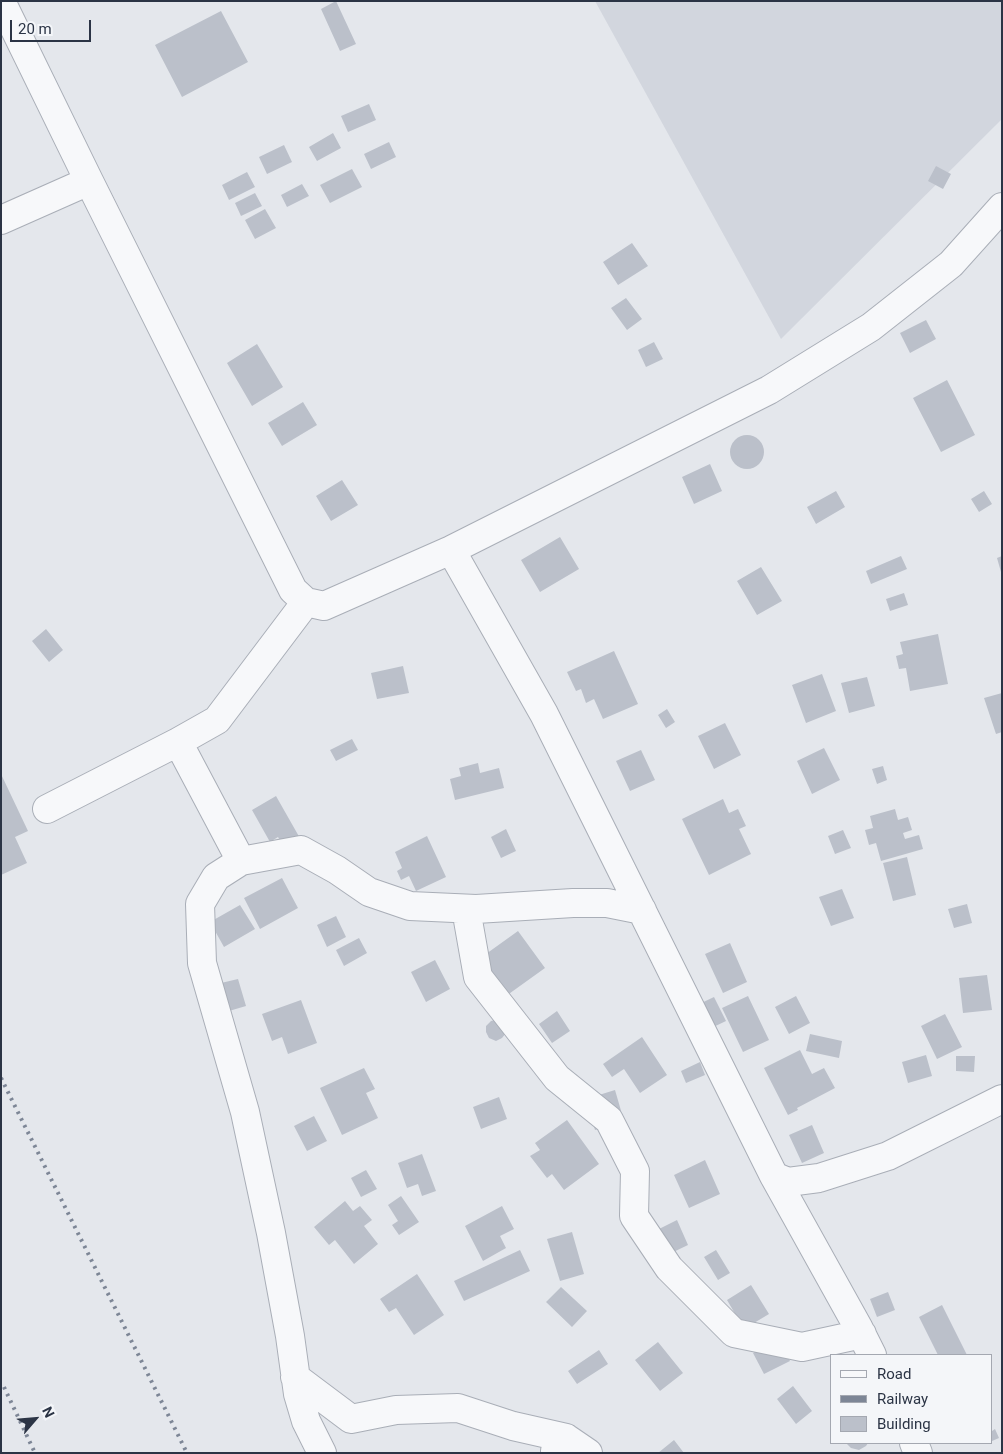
<!DOCTYPE html>
<style>
body{margin:0}
#map{position:relative;width:1003px;height:1454px;overflow:hidden;background:#e4e7ec;font-family:Roboto,sans-serif}
canvas{display:block}
.frame{position:absolute;inset:0;border:2px solid #2b3445;pointer-events:none}
.legend{position:absolute;left:830px;top:1354px;width:162px;height:90px;box-sizing:border-box;background:#f4f6f9;border:1px solid #a4a8b1;margin:0;padding:6px 9px;list-style:none;font-size:15px;color:#2b3445}
.legend li{display:flex;align-items:center;gap:10px;height:25px}
.legend b{width:25px;border:1px solid #a4a8b1}
.north{position:absolute;left:10px;top:1394px;width:50px;height:50px;-webkit-text-stroke:4px #f4f6f9;paint-order:stroke;rotate:63deg;font-size:14px;font-weight:700;line-height:20px;text-align:center;color:#2b3445}
.north::after{content:'';display:block;margin:auto;width:18px;height:22px;background:#2b3445;clip-path:polygon(50% 0,100% 100%,50% 72%,0 100%)}
.scale{position:absolute;left:10px;top:20px;width:81px;height:22px;box-sizing:border-box;border:2px solid #2b3445;border-top:0;padding-left:6px;font-size:15px;line-height:18px;white-space:nowrap;color:#2b3445;-webkit-text-stroke:4px #f4f6f9;paint-order:stroke}
</style>
<div id="map">
<canvas width="1003" height="1454"></canvas>
<div class="frame"></div>
<ul class="legend">
<li><b style="height:6px;background:#f7f8fa"></b>Road</li>
<li><b style="height:6px;background:#7d8696"></b>Railway</li>
<li><b style="height:14px;background:#bbc0ca"></b>Building</li>
</ul>
<div class="north">N</div>
<div class="scale">20 m</div>
</div>
<script>
const context = document.querySelector('canvas').getContext('2d');
context.lineJoin = 'round';
function paint(path, color) {
  context.fillStyle = color;
  context.fill(path, 'evenodd');
}
function stroke(path, color, width, dash) {
  context.strokeStyle = color;
  context.lineWidth = width;
  context.lineCap = dash ? 'butt' : 'round';
  context.setLineDash(dash || []);
  context.stroke(path);
}
const built = new Path2D(`
 M 595,1 L 1002,1 L 1002,119 L 781,339 Z`);
const building = new Path2D(`
 M 336,1 L 356,44 L 340,51 L 321,9 Z
 M 221,11 L 248,62 L 182,97 L 155,45 Z
 M 369,104 L 376,120 L 348,132 L 341,116 Z
 M 333,133 L 341,148 L 317,161 L 309,147 Z
 M 389,142 L 396,157 L 371,169 L 364,154 Z
 M 284,145 L 292,162 L 267,174 L 259,157 Z
 M 936,166 L 951,174 L 943,189 L 928,181 Z
 M 352,169 L 362,187 L 330,203 L 320,185 Z
 M 247,172 L 255,187 L 229,200 L 222,185 Z
 M 302,184 L 309,196 L 287,207 L 281,195 Z
 M 255,193 L 262,206 L 241,216 L 235,203 Z
 M 265,209 L 276,228 L 255,239 L 245,220 Z
 M 632,243 L 648,266 L 618,285 L 603,262 Z
 M 626,298 L 642,319 L 627,330 L 611,308 Z
 M 926,320 L 936,339 L 910,353 L 900,333 Z
 M 654,342 L 663,359 L 646,367 L 638,350 Z
 M 257,344 L 283,387 L 252,406 L 227,363 Z
 M 947,380 L 975,435 L 941,452 L 913,398 Z
 M 303,402 L 317,425 L 282,446 L 268,423 Z
 M730 452a17 17 0 1 1 34 0a17 17 0 1 1-34 0Z
 M 710,464 L 722,491 L 694,504 L 682,477 Z
 M 342,480 L 358,505 L 331,521 L 316,496 Z
 M 836,491 L 845,507 L 816,524 L 807,507 Z
 M 984,491 L 992,504 L 979,512 L 971,499 Z
 M 560,537 L 579,569 L 540,592 L 521,560 Z
 M 901,556 L 907,569 L 871,584 L 866,571 Z
 M 1002,556 L 1002,572 L 1001,572 L 997,558 Z
 M 761,567 L 782,601 L 757,615 L 737,581 Z
 M 904,593 L 908,605 L 890,611 L 886,599 Z
 M 46,629 L 63,650 L 49,662 L 32,641 Z
 M 938,634 L 948,684 L 910,691 L 906,668 L 899,669 L 896,656 L 903,654 L 900,642 Z
 M 614,651 L 638,704 L 603,719 L 594,699 L 586,703 L 581,689 L 576,691 L 567,672 Z
 M 403,666 L 409,693 L 377,699 L 371,673 Z
 M 822,674 L 836,711 L 806,723 L 792,685 Z
 M 867,677 L 875,706 L 849,713 L 841,683 Z
 M 1002,693 L 1002,732 L 996,734 L 984,698 Z
 M 667,709 L 675,722 L 666,728 L 658,715 Z
 M 725,723 L 741,755 L 714,769 L 698,736 Z
 M 352,739 L 358,750 L 336,761 L 330,750 Z
 M 824,748 L 840,780 L 812,794 L 797,761 Z
 M 641,750 L 655,780 L 630,791 L 616,761 Z
 M 478,763 L 480,773 L 499,768 L 504,788 L 455,800 L 450,779 L 461,776 L 459,768 Z
 M 883,766 L 887,780 L 877,784 L 872,769 Z
 M 1,774 L 28,831 L 15,837 L 27,863 L 1,875 Z
 M 276,796 L 301,840 L 285,849 L 278,837 L 270,842 L 252,810 Z
 M 723,799 L 729,813 L 738,809 L 746,826 L 739,829 L 751,854 L 709,875 L 682,819 Z
 M 895,809 L 898,820 L 908,817 L 912,830 L 903,833 L 905,839 L 919,835 L 923,849 L 881,861 L 876,843 L 869,845 L 865,830 L 873,828 L 870,816 Z
 M 506,829 L 516,851 L 501,858 L 491,837 Z
 M 843,830 L 851,848 L 835,854 L 828,836 Z
 M 427,836 L 446,877 L 416,891 L 409,876 L 401,880 L 397,871 L 402,868 L 395,852 Z
 M 907,857 L 916,895 L 893,901 L 883,863 Z
 M 282,878 L 298,908 L 260,929 L 244,898 Z
 M 842,889 L 854,918 L 831,926 L 819,897 Z
 M 967,904 L 972,923 L 954,928 L 948,909 Z
 M 240,905 L 255,929 L 224,947 L 210,922 Z
 M 336,916 L 346,937 L 327,947 L 317,925 Z
 M 518,931 L 545,968 L 506,996 L 479,959 Z
 M 359,938 L 367,953 L 344,966 L 336,950 Z
 M 730,943 L 747,982 L 723,993 L 705,954 Z
 M 435,960 L 450,989 L 426,1002 L 411,972 Z
 M 987,975 L 992,1010 L 963,1013 L 959,978 Z
 M 238,979 L 246,1006 L 229,1011 L 221,983 Z
 M 748,996 L 769,1040 L 743,1052 L 722,1008 Z
 M 796,996 L 810,1023 L 789,1034 L 775,1007 Z
 M 714,997 L 726,1021 L 705,1031 L 693,1007 Z
 M 301,1000 L 317,1043 L 288,1054 L 282,1037 L 272,1041 L 262,1014 Z
 M 557,1011 L 570,1031 L 552,1043 L 539,1024 Z
 M 945,1014 L 962,1047 L 937,1059 L 921,1026 Z
 M 495,1020 L 506,1033 L 502,1038 L 496,1041 L 489,1038 L 486,1032 L 486,1026 L 491,1021 Z
 M 810,1034 L 842,1041 L 839,1058 L 806,1051 Z
 M 642,1037 L 667,1075 L 640,1093 L 624,1069 L 612,1077 L 603,1064 Z
 M 800,1050 L 812,1074 L 824,1068 L 835,1088 L 797,1108 L 798,1110 L 788,1115 L 764,1068 Z
 M 926,1055 L 932,1076 L 908,1083 L 902,1062 Z
 M 956,1056 L 975,1056 L 974,1072 L 956,1071 Z
 M 700,1062 L 705,1075 L 686,1083 L 681,1071 Z
 M 364,1068 L 375,1089 L 366,1093 L 378,1118 L 342,1135 L 320,1088 Z
 M 615,1090 L 624,1121 L 595,1130 L 586,1099 Z
 M 499,1097 L 507,1119 L 481,1129 L 473,1107 Z
 M 314,1116 L 327,1141 L 307,1151 L 294,1126 Z
 M 567,1120 L 599,1164 L 564,1190 L 552,1174 L 547,1178 L 530,1156 L 540,1150 L 535,1143 Z
 M 812,1125 L 824,1153 L 802,1163 L 789,1135 Z
 M 422,1154 L 436,1191 L 422,1196 L 418,1184 L 407,1188 L 398,1163 Z
 M 705,1160 L 720,1194 L 689,1208 L 674,1175 Z
 M 366,1170 L 377,1189 L 361,1197 L 351,1178 Z
 M 401,1196 L 419,1222 L 399,1235 L 392,1225 L 398,1221 L 388,1205 Z
 M 345,1201 L 353,1211 L 360,1206 L 372,1220 L 364,1226 L 378,1244 L 354,1264 L 335,1240 L 329,1245 L 314,1227 Z
 M 502,1206 L 514,1229 L 500,1236 L 506,1248 L 483,1261 L 465,1226 Z
 M 677,1220 L 688,1245 L 665,1256 L 653,1232 Z
 M 572,1232 L 584,1274 L 560,1281 L 547,1239 Z
 M 520,1250 L 530,1271 L 464,1301 L 454,1281 Z
 M 716,1250 L 730,1273 L 718,1280 L 704,1257 Z
 M 417,1274 L 444,1315 L 414,1335 L 396,1308 L 389,1312 L 380,1299 Z
 M 751,1285 L 769,1314 L 744,1329 L 727,1300 Z
 M 561,1287 L 587,1311 L 572,1327 L 546,1302 Z
 M 888,1292 L 895,1310 L 877,1317 L 870,1299 Z
 M 942,1305 L 967,1355 L 938,1355 L 919,1317 Z
 M 779,1340 L 790,1361 L 764,1374 L 753,1353 Z
 M 658,1342 L 683,1373 L 660,1391 L 635,1360 Z
 M 599,1350 L 608,1364 L 577,1384 L 568,1371 Z
 M 793,1386 L 812,1411 L 796,1424 L 777,1399 Z
 M 995,1429 L 999,1438 L 992,1441 L 992,1431 Z
 M 674,1440 L 684,1453 L 658,1453 Z
 M 846,1443 L 868,1443 L 866,1446 L 859,1450 L 851,1448 Z`);
const minor = new Path2D(`
 M 1,1 L 89,181 L 293,590 L 306,602 L 324,606 L 451,550 L 769,390 L 871,327 L 951,264 L 1002,207
 M 1,220 L 89,181
 M 451,550 L 544,714 L 774,1176 L 858,1327 L 872,1355
 M 178,742 L 241,861
 M 47,809 L 178,742 L 217,720 L 306,602
 M 466,909 L 478,977 L 557,1078 L 609,1120 L 635,1171 L 634,1216 L 669,1268 L 734,1333 L 802,1347 L 862,1334
 M 774,1176 L 788,1182 L 819,1178 L 888,1156 L 1002,1099
 M 295,1377 L 351,1419 L 396,1410 L 458,1408 L 513,1426 L 566,1438
 M 914,1443 L 918,1453
 M 555,1451 L 566,1438 L 588,1453
 M 322,1453 L 306,1421 L 298,1394 L 290,1336 L 271,1233 L 245,1112 L 202,963 L 200,904 L 216,877 L 241,861 L 301,850 L 337,870 L 369,892 L 410,906 L 476,909 L 573,903 L 607,903 L 642,910`);
const rail = new Path2D(`
 M 1,1078 L 187,1453
 M 4,1387 L 35,1453`);
paint(built, '#d2d6de');
paint(building, '#bbc0ca');
stroke(minor, '#a9aeb7', 30);
stroke(minor, '#f7f8fa', 28);
stroke(rail, '#7d8696', 4, [2.5, 5]);
</script>
